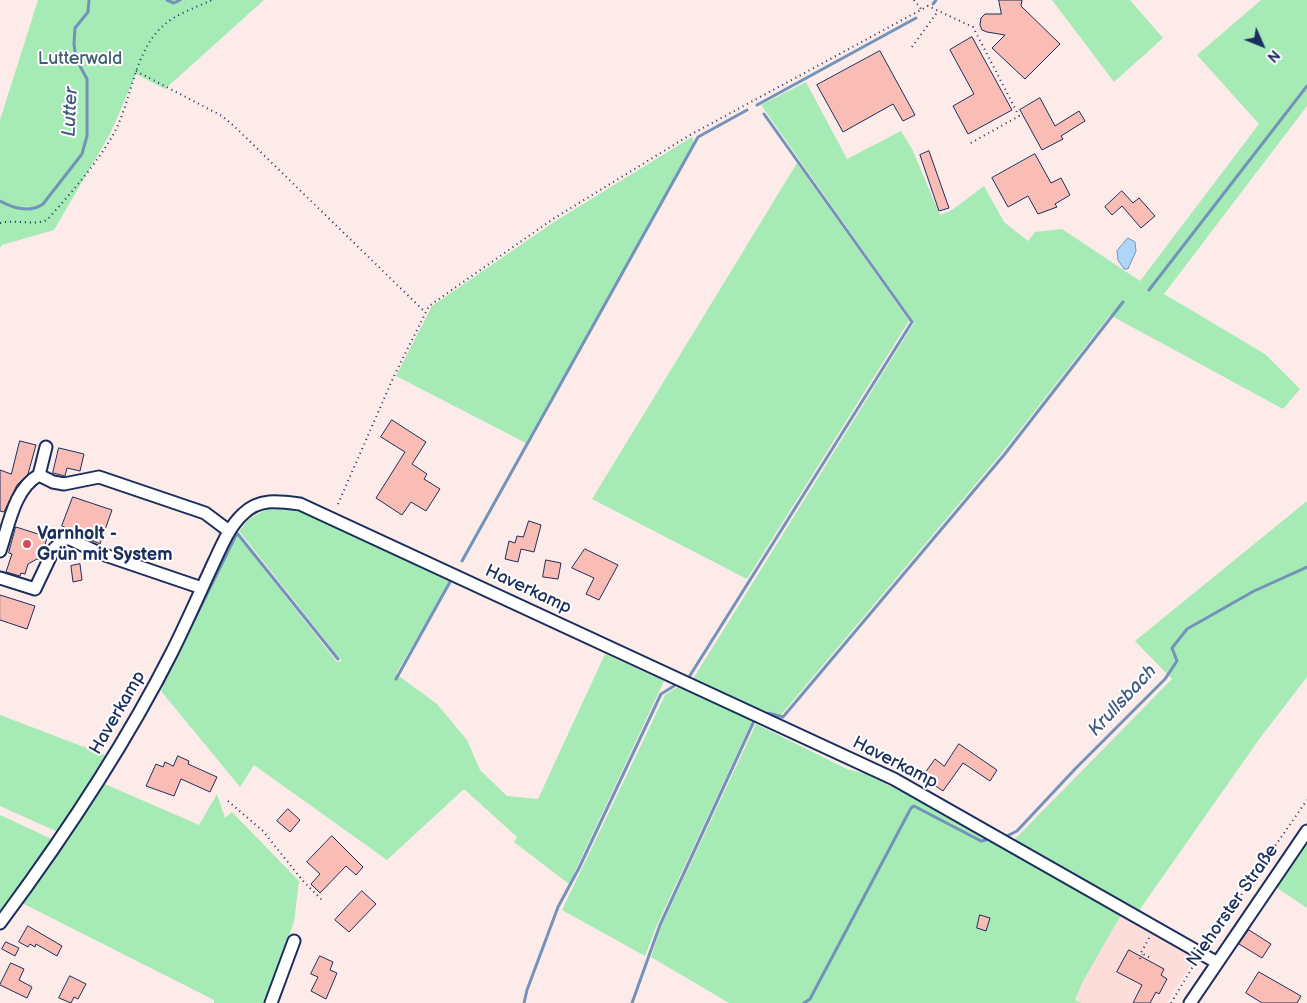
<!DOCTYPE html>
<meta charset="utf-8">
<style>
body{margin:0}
#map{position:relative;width:1307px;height:1003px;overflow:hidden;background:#fdebe9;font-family:"Balsamiq Sans",sans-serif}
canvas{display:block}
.north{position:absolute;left:1237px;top:20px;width:50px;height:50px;-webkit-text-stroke:4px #fff;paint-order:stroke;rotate:134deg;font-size:14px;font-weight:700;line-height:20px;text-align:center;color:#1b2f5e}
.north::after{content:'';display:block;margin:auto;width:18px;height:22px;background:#1b2f5e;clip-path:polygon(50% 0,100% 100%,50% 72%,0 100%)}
</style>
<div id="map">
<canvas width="1307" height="1003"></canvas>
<div class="north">N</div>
</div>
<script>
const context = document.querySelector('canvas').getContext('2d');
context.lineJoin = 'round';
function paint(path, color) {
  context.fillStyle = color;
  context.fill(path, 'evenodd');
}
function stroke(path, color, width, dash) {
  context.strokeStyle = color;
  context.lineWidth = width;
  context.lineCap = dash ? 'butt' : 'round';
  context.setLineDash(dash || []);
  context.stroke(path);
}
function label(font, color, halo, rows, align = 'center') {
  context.font = font + ' "Balsamiq Sans",sans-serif';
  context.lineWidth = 4;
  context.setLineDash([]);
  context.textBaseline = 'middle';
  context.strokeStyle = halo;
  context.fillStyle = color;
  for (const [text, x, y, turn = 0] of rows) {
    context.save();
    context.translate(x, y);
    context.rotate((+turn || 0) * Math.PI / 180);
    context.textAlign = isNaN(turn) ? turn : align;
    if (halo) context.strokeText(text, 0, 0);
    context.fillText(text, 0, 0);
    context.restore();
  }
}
const built = new Path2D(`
 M 1121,915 L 1195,958 L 1167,1003 L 1082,1003 L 1075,1000 L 1083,981 Z`);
const green = new Path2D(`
 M 38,0 L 264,0 L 165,89 L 136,74 L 110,134 L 54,230 L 2,245 L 0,248 L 0,120 Z
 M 1052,0 L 1130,0 L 1163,38 L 1114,82 Z
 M 1261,0 L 1307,0 L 1307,106 L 1164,294 L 1265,354 L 1300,389 L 1283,409 L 1110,315 L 1001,454 L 780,716 L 768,711 L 764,713 L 693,679 L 914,323 L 761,105 L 806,82 L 847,159 L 901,131 L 912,149 L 940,215 L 952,210 L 984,186 L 1004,222 L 1028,241 L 1035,232 L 1062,229 L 1140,281 L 1259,124 L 1197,55 Z
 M 692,137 L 694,143 L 526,443 L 396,376 L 432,306 L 554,222 Z
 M 797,163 L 909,321 L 747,579 L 592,499 Z
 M 1307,501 L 1307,677 L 1260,738 L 1138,912 L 1013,841 L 1172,679 L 1135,641 Z
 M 272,506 L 297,509 L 450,581 L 396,674 L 437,704 L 467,740 L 480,770 L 507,796 L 538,799 L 605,654 L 664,681 L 569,884 L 514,842 L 517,837 L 464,789 L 387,860 L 254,765 L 240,787 L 161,691 L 237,535 L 337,662 L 342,661 L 239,531 L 249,519 Z
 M 679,686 L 752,721 L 657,925 L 645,956 L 562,910 L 665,695 Z
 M 0,715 L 105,755 L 60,833 L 0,806 Z
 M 756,724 L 847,769 L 866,774 L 907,794 L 1121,915 L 1083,981 L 1075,1000 L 1082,1003 L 729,1003 L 651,957 L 661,927 Z
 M 105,784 L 199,825 L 217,794 L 225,818 L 232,812 L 299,881 L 294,922 L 264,1003 L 214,1003 L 214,1000 L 22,903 L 68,841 Z
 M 0,815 L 54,840 L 0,913 Z
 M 1307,843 L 1307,908 L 1276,887 Z`);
const water = new Path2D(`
 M 1128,238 L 1135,242 L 1136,251 L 1128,269 L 1124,269 L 1118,260 L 1117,251 Z`);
const stream = new Path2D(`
 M 167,0 L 174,3 L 180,0
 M 933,4 L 936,0
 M 757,105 L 916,18
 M 0,201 C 13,208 30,213 43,204 L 82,154 L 87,136 L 87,79 L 76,59 L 74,44 L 75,28 L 88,12 L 89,0
 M 1149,290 L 1307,86
 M 462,561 L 698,137 L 747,110
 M 689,677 L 912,322 L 764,114
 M 396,679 L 450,582
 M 162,685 L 237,533 L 338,659
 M 768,713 L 783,717 L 1004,455 L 1123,302
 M 1007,836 L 1017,831 L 1075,769 L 1165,679 L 1177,661 L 1172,648 L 1187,629 L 1254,591 L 1307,567
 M 524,1003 L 527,990 L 558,907 L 579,868 L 661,694 L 674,686
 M 632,1003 L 660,925 L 754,721
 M 804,1003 L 810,999 L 911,808 L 914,806 L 981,841 L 986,840`);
const building = new Path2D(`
 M 999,0 L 1022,0 L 1021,6 L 1060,44 L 1025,79 L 992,48 L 1005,35 L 987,32 L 982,30 L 980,25 L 981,18 L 985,14 L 1001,14 Z
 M 972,37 L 1012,110 L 968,134 L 953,106 L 974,94 L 950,50 Z
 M 880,51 L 915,115 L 903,121 L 893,104 L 843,132 L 817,85 Z
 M 1040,98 L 1055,126 L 1079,111 L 1085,121 L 1061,136 L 1063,139 L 1042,150 L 1020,110 Z
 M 929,151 L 949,208 L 939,211 L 920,155 Z
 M 1035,154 L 1051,183 L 1061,178 L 1070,195 L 1055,204 L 1057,207 L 1038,214 L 1028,196 L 1008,207 L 992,178 Z
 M 1122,191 L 1133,203 L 1139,198 L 1155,216 L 1141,228 L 1122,206 L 1112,215 L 1105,207 Z
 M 392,420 L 426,442 L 412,464 L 427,474 L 424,479 L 440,489 L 426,511 L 411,502 L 402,515 L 376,498 L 405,452 L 381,437 Z
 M 20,441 L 36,445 L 28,474 L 17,485 L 4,512 L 0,511 L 0,470 L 11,474 Z
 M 59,448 L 84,454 L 80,471 L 67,468 L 65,476 L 53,473 Z
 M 73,497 L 112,510 L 100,544 L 62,526 Z
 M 529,521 L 541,525 L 534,552 L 521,549 L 518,562 L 505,559 L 509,541 L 515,543 L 517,536 L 523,537 Z
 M 16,527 L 38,534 L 40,529 L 49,532 L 40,560 L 37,559 L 28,564 L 25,574 L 21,573 L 20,576 L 6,572 L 12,554 L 9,553 Z
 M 585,549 L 618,565 L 599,600 L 586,594 L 594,578 L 572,568 Z
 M 546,560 L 561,563 L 558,579 L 543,577 Z
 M 80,564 L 82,580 L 73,582 L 71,566 Z
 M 0,595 L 35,606 L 27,629 L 0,620 Z
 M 959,744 L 997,770 L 990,781 L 963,763 L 943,791 L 922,777 L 935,759 L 944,766 Z
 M 178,756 L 189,761 L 188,764 L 217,777 L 210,792 L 181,779 L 174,796 L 146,786 L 156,764 L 163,767 L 165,762 L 173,766 Z
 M 288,809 L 300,820 L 290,832 L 277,821 Z
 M 332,836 L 363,867 L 356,875 L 346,866 L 320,893 L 311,884 L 320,874 L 307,862 Z
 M 362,891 L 376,904 L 349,932 L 335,920 Z
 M 980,915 L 990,918 L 986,931 L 977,928 Z
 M 28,926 L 62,946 L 57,956 L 36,944 L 35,947 L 30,944 L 28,947 L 19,942 Z
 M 1249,930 L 1271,944 L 1262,958 L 1239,944 Z
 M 6,942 L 19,948 L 15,956 L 2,949 Z
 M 1129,950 L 1164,969 L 1161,975 L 1167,979 L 1159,994 L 1156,992 L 1150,1003 L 1133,1003 L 1142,985 L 1117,972 Z
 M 320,956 L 333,962 L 330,970 L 337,973 L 326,999 L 311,991 L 318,977 L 311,974 Z
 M 11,963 L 24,969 L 19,980 L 32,987 L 27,998 L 0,985 Z
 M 1259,972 L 1301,996 L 1297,1003 L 1262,1003 L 1246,993 Z
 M 70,976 L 86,984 L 78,999 L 74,997 L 71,1003 L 59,998 Z`);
const path = new Path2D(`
 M 914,0 L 921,9
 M 912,47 L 938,11
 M 136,71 L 222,116 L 234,126 L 425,312
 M 0,223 C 16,219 32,226 47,220 C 71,193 95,166 113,135 C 133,99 133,52 164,25 C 176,14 197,7 212,0
 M 338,504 L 394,376 L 429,306 L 553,219 L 690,135 L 928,6 L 973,27 L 1019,116 L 969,144
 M 228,801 L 263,831 L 303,881 L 323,901
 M 1149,938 L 1141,953 L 1149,957
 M 1207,944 L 1307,800
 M 1140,959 L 1142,954
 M 1171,1003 L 1195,963`);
const minor = new Path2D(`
 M 39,475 L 53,482 L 64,484 L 99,477 L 205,513 L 229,531
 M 0,551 C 9,525 14,489 39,475 L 46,447
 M 0,578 L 35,589 L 54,549 L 64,539 L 70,539 L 99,553 L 202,588
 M 0,923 C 64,837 124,747 172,652 C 187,622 200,592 214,562 C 222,545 229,527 243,514 C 259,498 279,501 300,504 L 894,779 L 1216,962
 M 271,1003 L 294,941
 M 1190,1003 L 1307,831`);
const markers = [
 [27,544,5,"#d1495b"]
];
const parkNames = [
 ["Lutterwald",80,59]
];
const poiNames = [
 ["Varnholt -",37,534],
 ["Grün mit System",37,555]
];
const streetNames = [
 ["Haverkamp",528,590,25],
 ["Haverkamp",118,713,-60],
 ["Haverkamp",895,763,27],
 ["Niehorster Straße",1233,906,-55]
];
const waterNames = [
 ["Lutter",71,112,-87],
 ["Krullsbach",1123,701,-47]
];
paint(built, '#fcddda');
paint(green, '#a6eab6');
paint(water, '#aed6f8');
stroke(water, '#7393ba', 1);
stroke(stream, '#7393ba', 3);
paint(building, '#f9bdb6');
stroke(building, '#1b2f5e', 1);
stroke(minor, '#1b2f5e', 15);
stroke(path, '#1b2f5e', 2, [1, 4]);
stroke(minor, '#fff', 11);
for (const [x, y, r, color] of markers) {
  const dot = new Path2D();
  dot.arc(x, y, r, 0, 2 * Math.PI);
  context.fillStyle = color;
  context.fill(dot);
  stroke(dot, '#fff', 2);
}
label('18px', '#3e5e74', '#fff', parkNames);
label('bold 18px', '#1b2f5e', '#fff', poiNames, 'left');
label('18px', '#1b2f5e', '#fff', streetNames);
label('italic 19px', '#405984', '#fff', waterNames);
</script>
